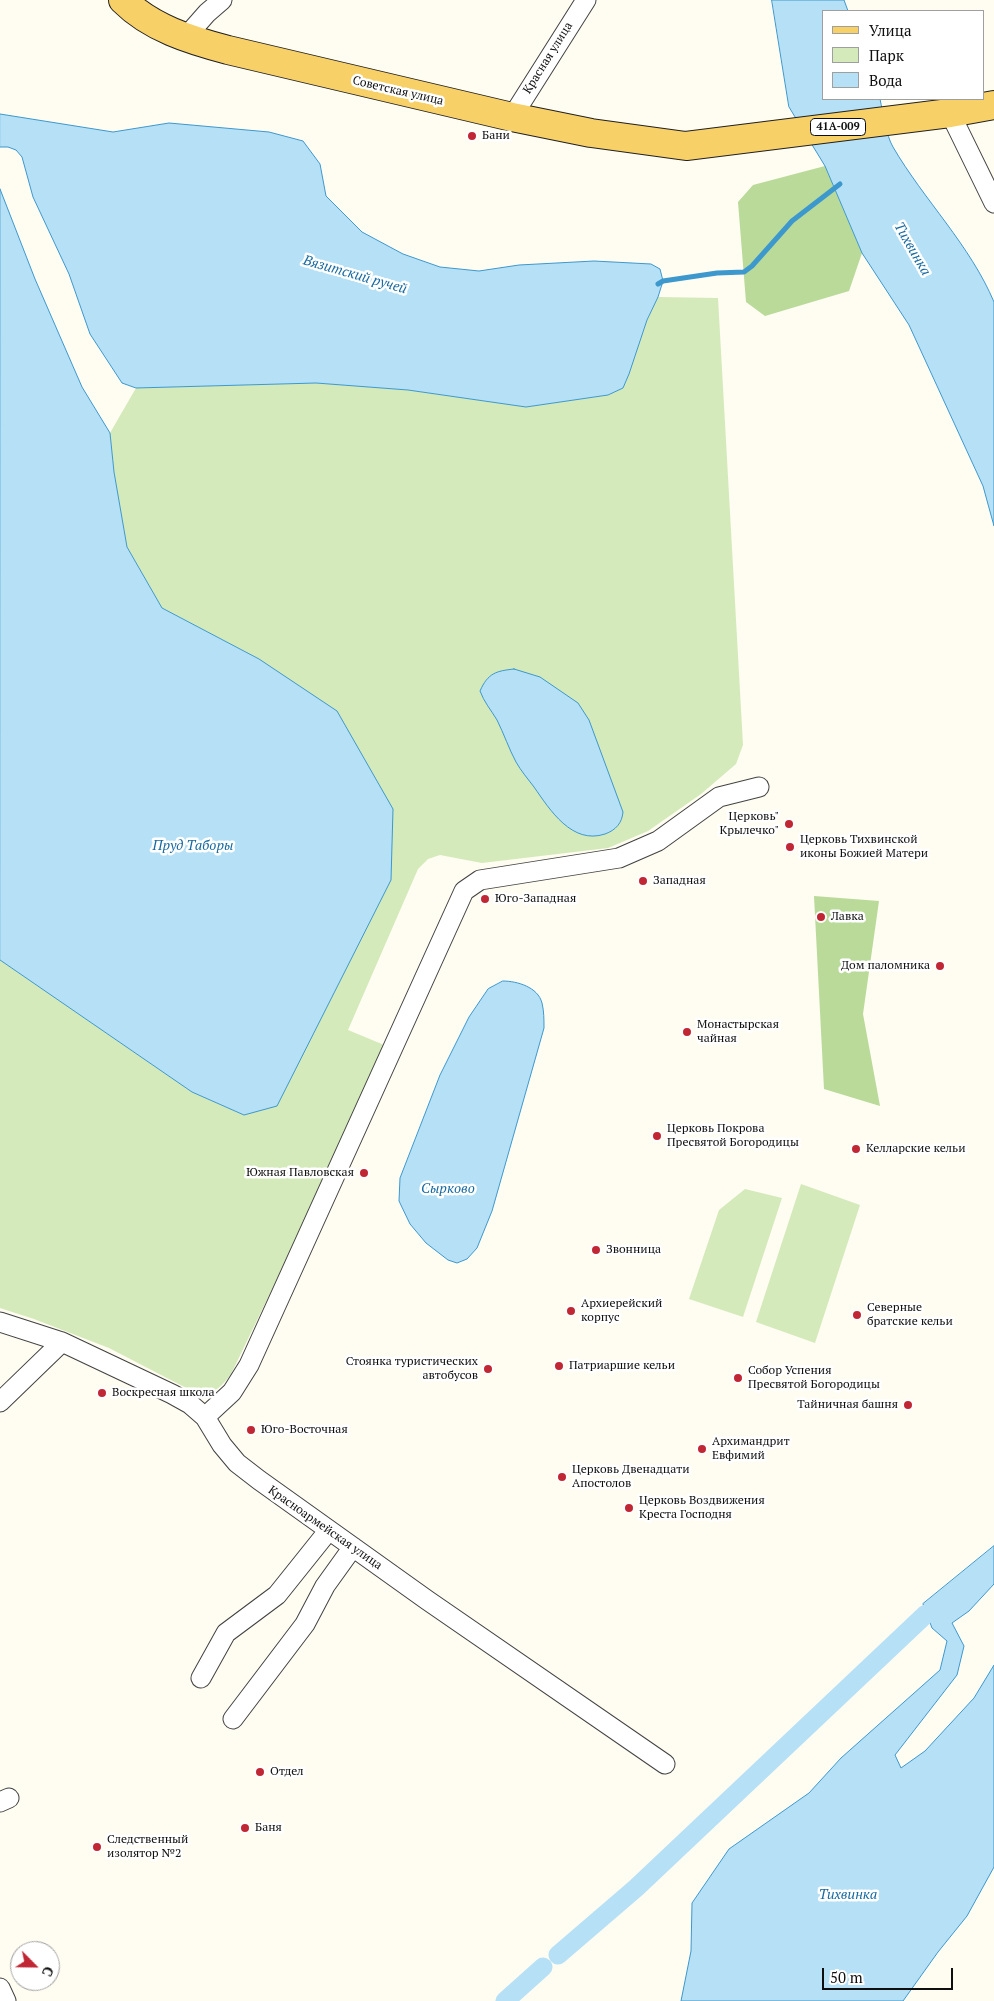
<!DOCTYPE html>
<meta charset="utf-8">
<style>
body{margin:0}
#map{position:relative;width:994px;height:2001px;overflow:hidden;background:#fffcf1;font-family:"PT Serif",serif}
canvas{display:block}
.legend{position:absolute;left:822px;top:10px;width:162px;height:90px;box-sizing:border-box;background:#fff;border:1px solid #9f9f9f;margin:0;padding:6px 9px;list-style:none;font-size:15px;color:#0f0f0f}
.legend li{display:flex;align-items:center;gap:10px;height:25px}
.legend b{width:25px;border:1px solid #9f9f9f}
.north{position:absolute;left:10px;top:1941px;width:50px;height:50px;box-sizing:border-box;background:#fff;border:1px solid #9f9f9f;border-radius:50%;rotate:113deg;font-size:14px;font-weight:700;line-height:20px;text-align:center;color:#0f0f0f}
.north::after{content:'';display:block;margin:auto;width:18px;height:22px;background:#c02633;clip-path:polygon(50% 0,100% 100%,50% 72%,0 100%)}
.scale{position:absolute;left:822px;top:1968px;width:131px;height:22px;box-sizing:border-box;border:2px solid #0f0f0f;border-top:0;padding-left:6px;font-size:15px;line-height:18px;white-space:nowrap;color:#0f0f0f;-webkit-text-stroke:4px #fff;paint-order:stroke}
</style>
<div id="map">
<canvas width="994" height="2001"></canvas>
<ul class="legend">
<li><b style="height:6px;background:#f8d068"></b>Улица</li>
<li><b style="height:14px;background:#d4eaba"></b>Парк</li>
<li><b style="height:14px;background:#b6e0f6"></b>Вода</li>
</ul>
<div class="north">С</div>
<div class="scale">50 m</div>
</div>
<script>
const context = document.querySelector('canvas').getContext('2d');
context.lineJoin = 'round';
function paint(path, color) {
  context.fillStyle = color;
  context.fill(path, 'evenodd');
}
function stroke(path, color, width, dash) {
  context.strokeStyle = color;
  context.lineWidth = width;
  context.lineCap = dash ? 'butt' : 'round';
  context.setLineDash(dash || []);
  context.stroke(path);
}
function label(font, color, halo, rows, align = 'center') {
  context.font = font + ' "PT Serif",serif';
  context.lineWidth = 5;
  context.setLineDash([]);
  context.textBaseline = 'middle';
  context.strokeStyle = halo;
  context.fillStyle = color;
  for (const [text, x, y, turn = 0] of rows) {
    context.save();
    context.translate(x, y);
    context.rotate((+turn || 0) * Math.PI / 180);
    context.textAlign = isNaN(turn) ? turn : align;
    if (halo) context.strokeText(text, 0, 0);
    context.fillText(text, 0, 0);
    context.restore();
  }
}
const green = new Path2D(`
 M 658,297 L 718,298 L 743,745 L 736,764 L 701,794 L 648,831 L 608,848 L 482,863 L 440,855 L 428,859 L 418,869 L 348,1030 L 389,1047 L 231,1374 C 219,1389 215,1395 194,1392 L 109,1348 L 34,1319 L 0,1308 L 0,960 L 192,1092 L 244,1115 L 259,659 L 162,608 L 127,547 L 114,472 L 110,433 L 136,388 L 316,383 L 408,390 L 526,407 L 608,395 L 623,388 L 629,374 L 647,320 Z
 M 801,1184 L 860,1205 L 815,1343 L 756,1322 Z
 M 745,1189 L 782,1198 L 743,1317 L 689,1299 L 719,1210 Z`);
const forest = new Path2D(`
 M 825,166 L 862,253 L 849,291 L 765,316 L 746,302 L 738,202 L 753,185 Z
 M 814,896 L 879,901 L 863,1014 L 880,1106 L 824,1089 Z`);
const water = new Path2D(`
 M 772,0 L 844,0 L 848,11 L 823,11 L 823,99 L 880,99 C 883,113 886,135 893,147 C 924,200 970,245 994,302 L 994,526 L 983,486 L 909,325 L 862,253 L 825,166 L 789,107 Z
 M 0,114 L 113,132 L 169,123 L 269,132 L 303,141 L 320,164 L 326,196 L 362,232 L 403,254 L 440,267 L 479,271 L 519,265 L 594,261 L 651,264 L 660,269 L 663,281 L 658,297 L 647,320 L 629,374 L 623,388 L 608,395 L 526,407 L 408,390 L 316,383 L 136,388 L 122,383 L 90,334 L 69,274 L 33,197 L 22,157 L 16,150 L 8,147 L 0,147 Z
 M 0,189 L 35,279 L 82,387 L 110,433 L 114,472 L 127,547 L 162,608 L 259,659 L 337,711 L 393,809 L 391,880 L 277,1106 L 244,1115 L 192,1092 L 0,960 Z
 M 514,669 L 540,677 L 578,703 L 589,720 L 623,812 C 622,823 616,830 605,834 C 572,845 550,810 534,787 C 528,779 521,771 516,762 C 509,749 504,734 497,720 C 491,710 484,702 480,691 C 488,673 496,671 514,669 Z
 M 503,981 C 517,981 538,987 542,1003 C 544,1011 544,1020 544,1028 L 492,1211 L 477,1248 L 467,1259 L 457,1263 L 448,1260 L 426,1243 L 410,1224 L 399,1201 L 400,1178 L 440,1075 L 469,1017 L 488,989 Z
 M 994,1546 L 994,1584 L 969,1611 L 952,1623 L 964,1646 L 957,1675 L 895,1755 L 901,1768 L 925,1751 L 974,1698 L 994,1665 L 994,1867 L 967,1916 L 938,1952 L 903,2001 L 681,2001 L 691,1951 L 692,1903 L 729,1849 L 809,1793 L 841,1758 L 940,1670 L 947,1641 L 932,1628 L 923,1604 Z`);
const stream = new Path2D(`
 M 658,284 L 663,281 L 717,273 L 744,272 L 752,266 L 792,221 L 840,184`);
const canal = new Path2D(`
 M 558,1955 L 636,1888 L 926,1614
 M 505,2001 L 543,1967`);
const street = new Path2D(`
 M 185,38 L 207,13 L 222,0
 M 950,113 L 994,203
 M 512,117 L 586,0
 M 0,1322 L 62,1342
 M 0,1402 L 62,1342 L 172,1394 L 190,1404 L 205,1417 L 222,1445 L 237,1463 L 259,1480 L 427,1600 L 665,1764
 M 205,1417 L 232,1392 L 249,1365 L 464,891 L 480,880 L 619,858 L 658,841 L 719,797 L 759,787
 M 201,1678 L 226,1633 L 277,1595 L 329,1530
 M 233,1719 L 305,1624 L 325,1586 L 353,1547
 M 0,1802 L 9,1798
 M 0,1988 L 6,2001`);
const primary = new Path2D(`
 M 123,0 C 151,28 190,40 228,50 L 512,117 L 591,133 L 686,146 L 950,113 L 994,105`);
const markers = [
 [472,136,5,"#c02633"],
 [789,824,5,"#c02633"],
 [790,847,5,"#c02633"],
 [643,881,5,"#c02633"],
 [485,899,5,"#c02633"],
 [821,917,5,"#c02633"],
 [940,966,5,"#c02633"],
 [687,1032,5,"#c02633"],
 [657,1136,5,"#c02633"],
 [856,1149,5,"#c02633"],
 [364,1173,5,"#c02633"],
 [596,1250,5,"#c02633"],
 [571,1311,5,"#c02633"],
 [857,1315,5,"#c02633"],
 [559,1366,5,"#c02633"],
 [488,1369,5,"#c02633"],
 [738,1378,5,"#c02633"],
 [102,1393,5,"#c02633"],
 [908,1405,5,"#c02633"],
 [251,1430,5,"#c02633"],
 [702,1449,5,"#c02633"],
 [562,1477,5,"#c02633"],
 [629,1508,5,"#c02633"],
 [260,1772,5,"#c02633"],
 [245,1828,5,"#c02633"],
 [97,1847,5,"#c02633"]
];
const shields = [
 [838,127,55]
];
const shieldNames = [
 ["41А-009",838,127]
];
const streetNames = [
 ["Красная улица",548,58,-58],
 ["Советская улица",398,91,13],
 ["Красноармейская улица",325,1528,35]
];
const poiNames = [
 ["Бани",482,136],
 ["Церковь\"",779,817,"right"],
 ["Крылечко\"",779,831,"right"],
 ["Церковь Тихвинской",800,840],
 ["иконы Божией Матери",800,854],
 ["Западная",653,881],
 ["Юго-Западная",495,899],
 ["Лавка",831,917],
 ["Дом паломника",930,966,"right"],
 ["Монастырская",697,1025],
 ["чайная",697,1039],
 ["Церковь Покрова",667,1129],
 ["Пресвятой Богородицы",667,1143],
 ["Келларские кельи",866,1149],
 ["Южная Павловская",354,1173,"right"],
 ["Звонница",606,1250],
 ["Архиерейский",581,1304],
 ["корпус",581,1318],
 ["Северные",867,1308],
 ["братские кельи",867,1322],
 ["Стоянка туристических",478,1362,"right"],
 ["автобусов",478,1376,"right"],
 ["Патриаршие кельи",569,1366],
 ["Собор Успения",748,1371],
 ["Пресвятой Богородицы",748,1385],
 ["Воскресная школа",112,1393],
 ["Тайничная башня",898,1405,"right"],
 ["Юго-Восточная",261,1430],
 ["Архимандрит",712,1442],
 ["Евфимий",712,1456],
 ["Церковь Двенадцати",572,1470],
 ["Апостолов",572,1484],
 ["Церковь Воздвижения",639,1501],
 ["Креста Господня",639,1515],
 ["Отдел",270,1772],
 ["Баня",255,1828],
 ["Следственный",107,1840],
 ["изолятор №2",107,1854]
];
const waterNames = [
 ["Тихвинка",912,249,60],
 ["Вязитский ручей",355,275,16],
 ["Пруд Таборы",193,846],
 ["Сырково",448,1189],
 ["Тихвинка",848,1895]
];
paint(green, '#d4eaba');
paint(forest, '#b9da99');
paint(water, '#b6e0f6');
stroke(water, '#3d98cd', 1);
stroke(stream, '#3d98cd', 5);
stroke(canal, '#b6e0f6', 19);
stroke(street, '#424242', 21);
stroke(primary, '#202020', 30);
stroke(street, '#fff', 19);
stroke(primary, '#f8d068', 28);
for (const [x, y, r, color] of markers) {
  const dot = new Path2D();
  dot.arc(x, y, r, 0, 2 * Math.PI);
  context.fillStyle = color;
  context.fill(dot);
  stroke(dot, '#fff', 2);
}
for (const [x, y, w] of shields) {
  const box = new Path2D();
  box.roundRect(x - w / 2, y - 8.5, w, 17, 4);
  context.fillStyle = '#fff';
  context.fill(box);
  stroke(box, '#0f0f0f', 1);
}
label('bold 11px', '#0f0f0f', null, shieldNames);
label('12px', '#0f0f0f', '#fff', streetNames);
label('12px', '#0f0f0f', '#fff', poiNames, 'left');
label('italic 14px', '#176aa1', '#fff', waterNames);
</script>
